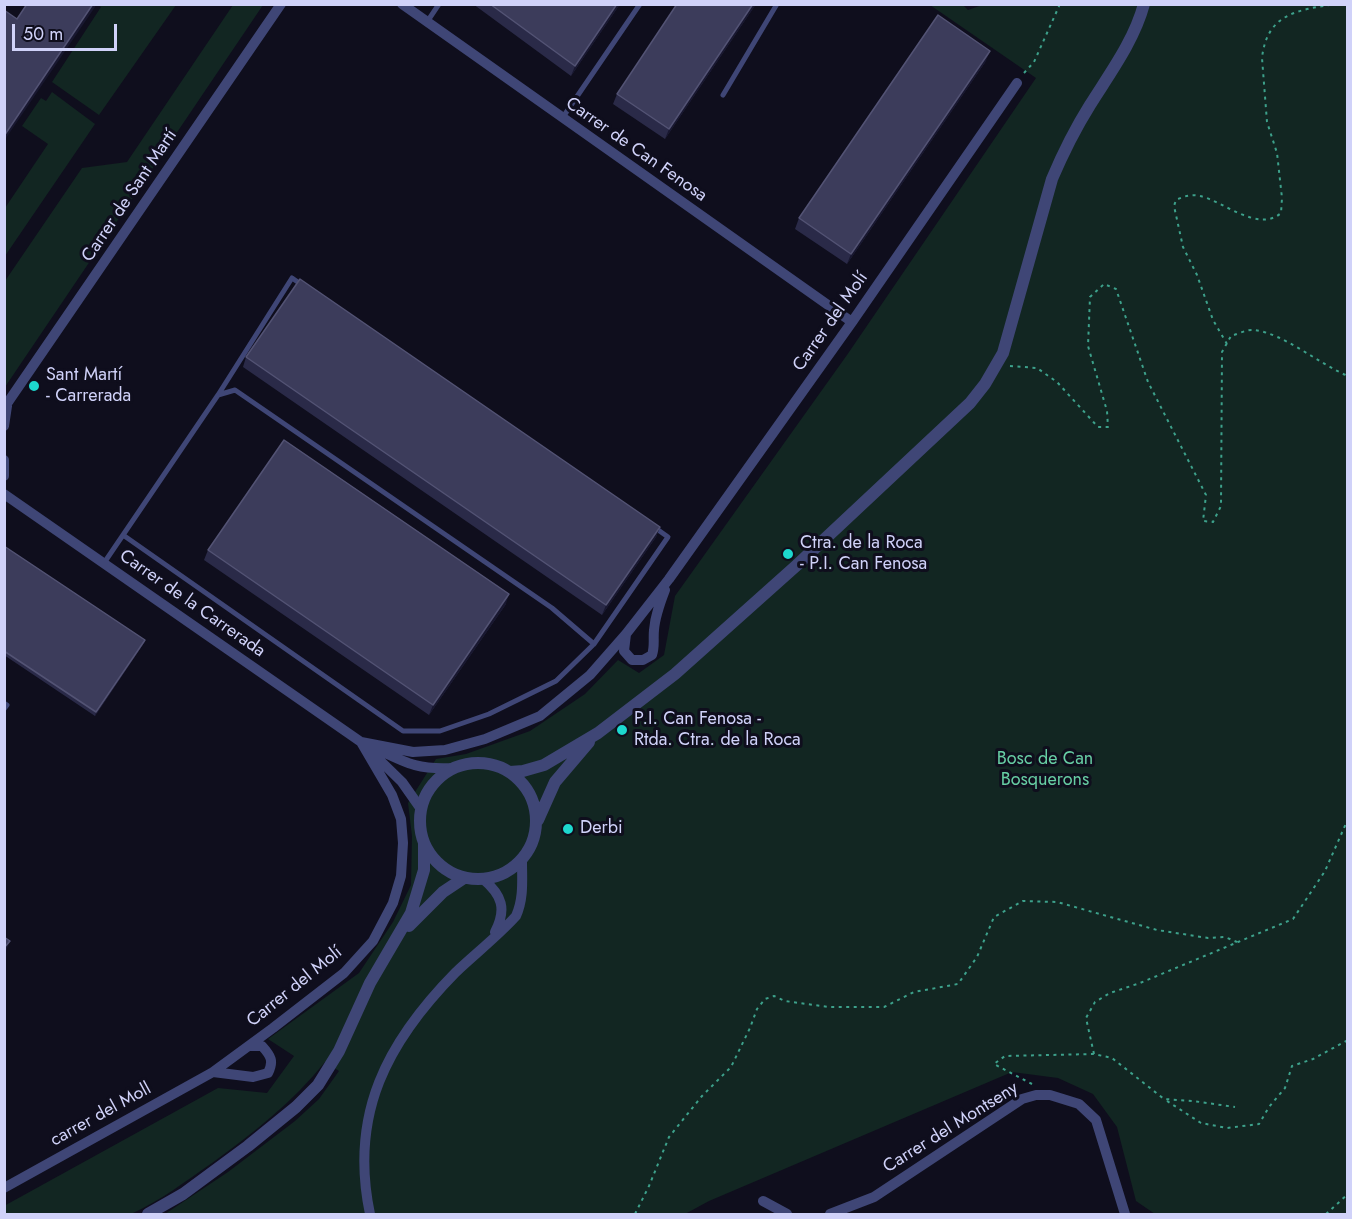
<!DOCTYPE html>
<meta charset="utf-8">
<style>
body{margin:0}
#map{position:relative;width:1352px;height:1219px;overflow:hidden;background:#0f0e1d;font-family:Jost,sans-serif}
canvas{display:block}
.frame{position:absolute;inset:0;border:6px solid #d0d2f9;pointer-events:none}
.scale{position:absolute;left:12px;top:24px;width:105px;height:27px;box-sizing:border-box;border:3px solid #d0d2f9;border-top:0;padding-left:8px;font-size:18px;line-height:21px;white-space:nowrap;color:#d0d2f9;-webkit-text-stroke:4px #0f0e1d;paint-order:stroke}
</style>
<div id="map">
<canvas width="1352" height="1219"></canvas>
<div class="frame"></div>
<div class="scale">50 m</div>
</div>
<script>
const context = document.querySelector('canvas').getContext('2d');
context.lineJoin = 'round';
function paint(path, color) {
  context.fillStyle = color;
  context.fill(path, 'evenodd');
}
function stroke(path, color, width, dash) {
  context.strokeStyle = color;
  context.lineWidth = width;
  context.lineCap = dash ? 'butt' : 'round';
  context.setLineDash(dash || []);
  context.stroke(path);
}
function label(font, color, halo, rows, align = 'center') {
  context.font = font + ' Jost,sans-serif';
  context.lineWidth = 6;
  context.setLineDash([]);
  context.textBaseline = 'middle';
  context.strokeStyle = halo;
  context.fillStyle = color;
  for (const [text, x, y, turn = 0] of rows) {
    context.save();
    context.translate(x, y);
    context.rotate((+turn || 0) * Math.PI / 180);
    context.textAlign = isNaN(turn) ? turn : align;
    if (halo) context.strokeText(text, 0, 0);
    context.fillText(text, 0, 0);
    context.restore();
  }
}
const green = new Path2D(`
 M 985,4 L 1347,5 L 1347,1214 L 1155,1214 L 1136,1201 L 1117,1127 L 1093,1094 L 1058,1078 L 1012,1072 L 709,1201 L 685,1214 L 165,1214 L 228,1172 L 295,1121 L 319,1099 L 339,1071 L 325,1062 C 293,1102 253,1133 212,1163 C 186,1181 160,1201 131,1214 L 5,1214 L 4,1206 L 218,1088 L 267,1093 L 294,1056 L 268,1039 L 359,973 L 393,922 L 411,885 L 412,836 L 408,803 L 436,759 L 466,754 L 530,731 L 585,694 L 618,660 L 639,673 L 664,655 L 675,596 L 847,355 L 1036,78 L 930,5 L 963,5 L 968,10 Z
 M 98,5 L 176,5 L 99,115 L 52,82 L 101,7 Z
 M 233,5 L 263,5 L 5,387 L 5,281 L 82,168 L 127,162 Z
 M 52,92 L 95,124 L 5,256 L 5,208 L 48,144 L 22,126 L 41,98 L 46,101 Z`);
const path = new Path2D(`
 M 1024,73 L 1034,62 L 1060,4
 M 1227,344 L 1213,320 L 1197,275 L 1183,247 L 1174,206 L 1176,200 C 1184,196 1192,194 1200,196 C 1223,201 1258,233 1281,213 L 1282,198 L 1277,153 L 1267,122 L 1262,58 C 1267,13 1298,10 1336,4
 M 1010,366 L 1037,368 L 1057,382 L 1098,427 L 1108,427 L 1107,411 L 1088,346 L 1090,297 L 1104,284 L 1116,289 L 1148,382 L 1206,495 L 1203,521 L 1213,522 L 1221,506 L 1222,352 L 1231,336 C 1238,334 1247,329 1254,330 C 1283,333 1319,364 1348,376
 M 1094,1054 L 1086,1018 L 1095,1002 L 1110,993 L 1140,983 L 1293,919 L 1325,871 L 1348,819
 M 1032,1084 L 994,1064 L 1005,1056 L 1094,1054 L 1112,1058 L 1164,1099 L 1193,1101 L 1235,1107
 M 1167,1101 L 1201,1123 L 1227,1128 L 1259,1124 L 1269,1107 L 1285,1088 L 1292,1066 L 1313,1059 L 1348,1040
 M 635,1214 L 649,1186 L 669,1137 L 702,1096 L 731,1067 L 750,1028 L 757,1009 L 765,999 L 774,996 L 785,1001 L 829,1007 L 884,1007 L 914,992 L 958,984 L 977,957 L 994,917 L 1023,901 L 1057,902 L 1157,930 L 1208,938 L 1225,937 L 1237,942
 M 1326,1214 L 1348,1194`);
const service = new Path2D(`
 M 427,22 L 439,4
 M 723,95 L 777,4
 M 563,117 L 640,4
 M 218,395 L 292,278 L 302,285
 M 104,563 L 218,395 L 235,390 L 552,608 L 594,644 L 556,681 L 489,714 L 440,731 L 403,731 L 123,535
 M 594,644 L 668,537 L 654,527
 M 4,703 L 7,705 L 4,709`);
const minor = new Path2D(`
 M 402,4 L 852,322
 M 4,408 L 281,4
 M 4,426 L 7,406
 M 4,460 L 4,476
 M 4,494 L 361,742 L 402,782 L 421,809
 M 626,634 L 624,651 L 632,660 L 643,660 L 652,655 C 655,646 653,639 654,630 C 655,616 660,603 665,590
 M 361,742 L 413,752 L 445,750 L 485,739 L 540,716 L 590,675 L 626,634 L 669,579 L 852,322 L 1017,83
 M 377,749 C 408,764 419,770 454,768
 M 483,879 C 502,895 507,909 495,932
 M 213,1072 L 253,1077 L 268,1073 C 274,1061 271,1056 262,1046 L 249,1046
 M 4,1188 L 213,1072 L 273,1028 L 344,973 L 373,941 L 393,903 L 401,876 L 403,843 L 401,819 L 392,795 L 361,742
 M 763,1201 L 787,1214
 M 370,1214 C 349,1114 387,1042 456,972 C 476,953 498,936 516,916 C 524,898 522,880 522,861
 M 830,1214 L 874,1197 L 1022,1099 L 1036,1095 L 1050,1095 L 1079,1104 L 1096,1120 L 1125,1214`);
const tertiary = new Path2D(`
 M420 821a58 58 0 1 1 116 0a58 58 0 1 1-116 0Z
 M 510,772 L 523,771 L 544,765 L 598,733 L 675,674 L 797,565 L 970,403 L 985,384 L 1003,353 L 1052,179 C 1063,153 1075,129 1090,105 C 1110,73 1134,41 1144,4
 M 538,820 L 555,782 L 589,742
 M 409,926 L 443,892 L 464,878
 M 148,1214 L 183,1194 L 248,1146 L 296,1107 L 318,1085 L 339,1051 L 370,983 L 411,913 L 424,870 L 424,843`);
const wall = new Path2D(`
 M 473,4 L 620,4 L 571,76 Z
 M 756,4 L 665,139 L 613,104 L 617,94 Z
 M 986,61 L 847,264 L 795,229 L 799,218 Z
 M 246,357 L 660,527 L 656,537 L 602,615 L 243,367 Z
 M 4,546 L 145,640 L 144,643 L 95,716 L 4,655 Z
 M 208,550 L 506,604 L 429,715 L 204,560 Z`);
const shadedWall = new Path2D(`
 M 93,4 L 96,4 L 95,7 L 4,141 L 4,136 Z
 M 617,4 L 620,4 L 571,76 L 575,66 Z
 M 753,4 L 756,4 L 665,139 L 669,129 Z
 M 990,51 L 986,61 L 847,264 L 851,254 Z
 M 660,527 L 656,537 L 602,615 L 606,605 Z
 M 509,594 L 506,604 L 429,715 L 433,705 Z
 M 145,640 L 144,643 L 95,716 L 96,712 Z
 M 10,941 L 6,951 L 4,953 L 4,948 Z`);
const building = new Path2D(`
 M 27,4 L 93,4 L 4,136 L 4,10 L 17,19 Z
 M 490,4 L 617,4 L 575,66 Z
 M 677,4 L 753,4 L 669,129 L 617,94 Z
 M 938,15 L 990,51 L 851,254 L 799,218 Z
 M 300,279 L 660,527 L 606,605 L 246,357 Z
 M 284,440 L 509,594 L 433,705 L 208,550 Z
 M 4,546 L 145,640 L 96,712 L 4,651 Z
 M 4,937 L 10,941 L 4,948 Z`);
const markers = [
 [34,386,6,"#1dd8ce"],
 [788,554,6,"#1dd8ce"],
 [622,730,6,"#1dd8ce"],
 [568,829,6,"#1dd8ce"]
];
const streetNames = [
 ["Carrer de Can Fenosa",636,150,35],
 ["Carrer de Sant Martí",130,196,-56],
 ["Carrer del Molí",831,322,-55],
 ["Carrer de la Carrerada",192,604,35],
 ["Carrer del Molí",295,987,-39],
 ["carrer del Moll",101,1115,-29],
 ["Carrer del Montseny",951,1128,-32]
];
const poiNames = [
 ["Sant Martí",46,376],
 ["- Carrerada",46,397],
 ["Ctra. de la Roca",800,544],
 ["- P.I. Can Fenosa",800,565],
 ["P.I. Can Fenosa -",634,720],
 ["Rtda. Ctra. de la Roca",634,741],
 ["Derbi",580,829]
];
const parkNames = [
 ["Bosc de Can",1045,760],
 ["Bosquerons",1045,781]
];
paint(green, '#122622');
stroke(path, '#3da18b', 2, [3, 4.5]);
stroke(service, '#3f4676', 5);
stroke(minor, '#3f4676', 10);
stroke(tertiary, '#3f4676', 12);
paint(wall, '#2a2a48');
paint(shadedWall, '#18172f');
paint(building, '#3c3c5b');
stroke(building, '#535374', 1.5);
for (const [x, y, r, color] of markers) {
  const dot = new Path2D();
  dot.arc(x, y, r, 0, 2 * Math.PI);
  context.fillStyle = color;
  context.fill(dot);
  stroke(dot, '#0f0e1d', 2);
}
label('18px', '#d0d2f9', '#0f0e1d', streetNames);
label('18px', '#d0d2f9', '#0f0e1d', poiNames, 'left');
label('18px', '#67cea4', '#0f0e1d', parkNames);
</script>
